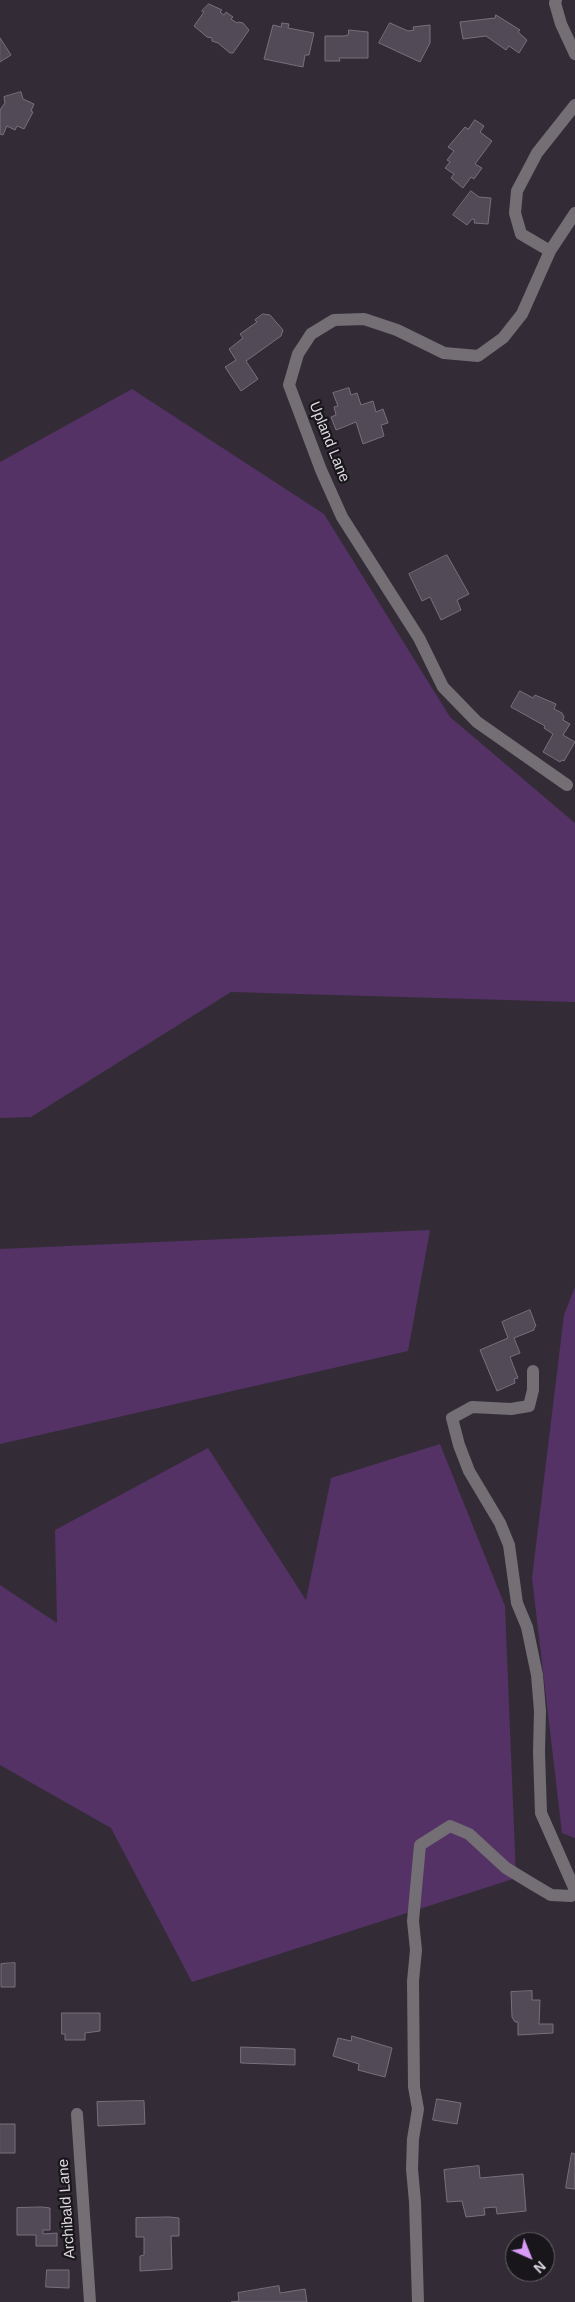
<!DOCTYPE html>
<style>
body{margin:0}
#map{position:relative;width:575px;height:2302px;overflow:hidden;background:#332c37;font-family:Arial,sans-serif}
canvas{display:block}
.north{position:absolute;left:505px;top:2232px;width:50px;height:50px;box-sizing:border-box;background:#19161b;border:1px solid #676469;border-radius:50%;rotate:136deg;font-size:14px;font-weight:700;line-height:20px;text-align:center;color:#ddd8df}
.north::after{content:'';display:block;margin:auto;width:18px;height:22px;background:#d89bf8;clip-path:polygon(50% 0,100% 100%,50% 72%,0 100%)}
</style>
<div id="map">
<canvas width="575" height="2302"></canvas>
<div class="north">N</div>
</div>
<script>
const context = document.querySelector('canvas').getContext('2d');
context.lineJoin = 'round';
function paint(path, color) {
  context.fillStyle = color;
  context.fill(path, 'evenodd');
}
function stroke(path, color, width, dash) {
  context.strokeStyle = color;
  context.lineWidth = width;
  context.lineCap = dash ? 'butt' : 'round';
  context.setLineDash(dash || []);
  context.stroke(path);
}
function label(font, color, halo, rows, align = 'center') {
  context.font = font + ' Arial,sans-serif';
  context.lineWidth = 4.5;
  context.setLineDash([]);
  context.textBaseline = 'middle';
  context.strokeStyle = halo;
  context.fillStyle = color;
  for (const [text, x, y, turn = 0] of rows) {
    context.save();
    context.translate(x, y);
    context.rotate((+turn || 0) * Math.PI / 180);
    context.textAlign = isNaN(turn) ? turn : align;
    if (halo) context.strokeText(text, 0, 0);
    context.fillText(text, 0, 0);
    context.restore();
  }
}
const green = new Path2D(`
 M 132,389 L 324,514 L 450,717 L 575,823 L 575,1002 L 231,992 L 31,1117 L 0,1118 L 0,462 Z
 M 430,1230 L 408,1351 L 0,1444 L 0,1249 Z
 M 575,1287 L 575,1838 L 562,1833 L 532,1578 L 564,1315 Z
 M 440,1444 L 505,1606 L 516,1878 L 192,1982 L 111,1828 L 0,1765 L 0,1585 L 57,1623 L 55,1530 L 208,1448 L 306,1600 L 331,1478 Z`);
const building = new Path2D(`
 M 209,4 L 222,10 L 220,12 L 224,15 L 226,12 L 233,17 L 231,19 L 237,23 L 238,22 L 243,23 L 249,30 L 233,53 L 230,53 L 218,43 L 212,41 L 212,38 L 207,37 L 194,26 L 204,12 L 202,11 Z
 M 496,15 L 520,30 L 518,32 L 527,40 L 519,53 L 509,46 L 506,50 L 486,36 L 463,39 L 460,22 L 495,18 Z
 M 282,23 L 289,24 L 288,28 L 314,33 L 309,55 L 305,55 L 303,67 L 264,59 L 273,25 L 281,27 Z
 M 390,23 L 408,31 L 414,30 L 413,27 L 430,25 L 430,43 L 420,62 L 379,43 Z
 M 349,30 L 368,32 L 368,58 L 339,58 L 340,61 L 325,61 L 325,36 L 344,36 L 348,35 Z
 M 0,38 L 11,55 L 0,62 Z
 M 21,92 L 23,99 L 34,104 L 31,111 L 33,112 L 24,129 L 17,126 L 15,130 L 7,126 L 3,135 L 0,134 L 0,110 L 5,103 L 4,97 Z
 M 475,120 L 484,126 L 480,132 L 492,141 L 475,164 L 482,168 L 474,179 L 471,177 L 463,188 L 451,178 L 454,174 L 445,168 L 450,162 L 447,160 L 454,151 L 448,147 L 465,127 L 468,129 Z
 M 471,191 L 479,197 L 491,198 L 488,224 L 474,223 L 475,220 L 472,219 L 467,225 L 453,215 Z
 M 263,314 L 270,315 L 283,330 L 281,336 L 246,361 L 258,379 L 241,391 L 225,367 L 236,360 L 229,349 L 243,338 L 240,334 L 257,322 L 255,320 Z
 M 349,388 L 351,395 L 357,393 L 361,405 L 373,401 L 376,412 L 383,409 L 388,423 L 381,425 L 384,436 L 363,444 L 356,422 L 336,430 L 331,417 L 336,415 L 334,407 L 338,406 L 333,393 Z
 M 447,555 L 469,594 L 457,600 L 461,610 L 441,620 L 430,597 L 422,601 L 409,574 Z
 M 520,691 L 533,698 L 535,695 L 556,704 L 554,709 L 562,713 L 564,717 L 563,720 L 570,724 L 563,735 L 575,742 L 564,761 L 562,760 L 560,762 L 543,752 L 553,734 L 544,728 L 545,726 L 511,707 Z
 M 530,1310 L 536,1326 L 534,1328 L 534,1330 L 514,1338 L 520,1353 L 510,1357 L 518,1378 L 514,1379 L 515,1383 L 497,1391 L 480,1350 L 508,1338 L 502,1322 Z
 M 15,1963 L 15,1987 L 1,1987 L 1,1964 Z
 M 532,1991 L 532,2000 L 540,2000 L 539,2024 L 553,2024 L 553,2033 L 518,2035 L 518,2022 L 515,2022 L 512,2017 L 511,1992 Z
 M 62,2013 L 100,2013 L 100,2031 L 85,2033 L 85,2040 L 65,2040 L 65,2034 L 62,2034 Z
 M 352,2036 L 392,2048 L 385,2077 L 358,2070 L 359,2064 L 333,2056 L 338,2038 L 351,2041 Z
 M 241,2047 L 295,2049 L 295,2065 L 241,2063 Z
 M 437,2099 L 461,2103 L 457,2124 L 433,2120 Z
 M 144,2101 L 145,2124 L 98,2126 L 97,2102 Z
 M 0,2124 L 15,2124 L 15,2153 L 0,2153 Z
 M 572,2153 L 575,2154 L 575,2189 L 566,2188 Z
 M 479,2166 L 480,2178 L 523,2174 L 526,2211 L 497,2214 L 496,2207 L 484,2208 L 485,2215 L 466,2217 L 462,2201 L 447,2202 L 444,2170 Z
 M 42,2207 L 50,2208 L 50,2230 L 43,2230 L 43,2234 L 57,2233 L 57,2246 L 36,2246 L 36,2235 L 17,2235 L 17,2208 Z
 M 170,2217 L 179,2218 L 179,2236 L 171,2236 L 172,2269 L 140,2271 L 140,2256 L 144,2255 L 144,2237 L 136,2237 L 136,2218 Z
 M 47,2270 L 69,2270 L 69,2288 L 46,2287 Z
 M 279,2286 L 280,2293 L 305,2289 L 307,2302 L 231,2302 L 239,2301 L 238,2293 Z`);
const minor = new Path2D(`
 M 556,0 L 555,3 L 561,24 L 575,54
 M 550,251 L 521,234 L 515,213 L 517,191 L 537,153 L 575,105
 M 567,785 L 477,722 L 443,687 L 419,638 L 342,517 L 321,470 L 289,385 L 298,354 L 311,334 L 334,320 L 364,319 L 397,330 L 444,353 L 478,356 L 503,338 L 522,314 L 550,251 L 575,213
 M 533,1371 L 533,1390 L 529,1406 L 511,1409 L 472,1407 L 452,1418 L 459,1445 L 469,1471 L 500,1523 L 509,1545 L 517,1603 L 527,1627 L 537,1675 L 540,1711 L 539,1752 L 541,1813 L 575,1890
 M 77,2114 L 90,2302
 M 418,2302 L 415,2202 L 412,2169 L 413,2139 L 418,2109 L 414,2087 L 413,1981 L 416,1950 L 413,1921 L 420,1845 L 450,1826 L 469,1834 L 506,1868 L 534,1885 L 551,1895 L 571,1896 L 575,1891`);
const streetNames = [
 ["Upland Lane",329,442,68],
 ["Archibald Lane",67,2209,-94]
];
paint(green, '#543265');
paint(building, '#524b57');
stroke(building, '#78707c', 1);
stroke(minor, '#736f75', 12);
label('15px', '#ddd8df', '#19161b', streetNames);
</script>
